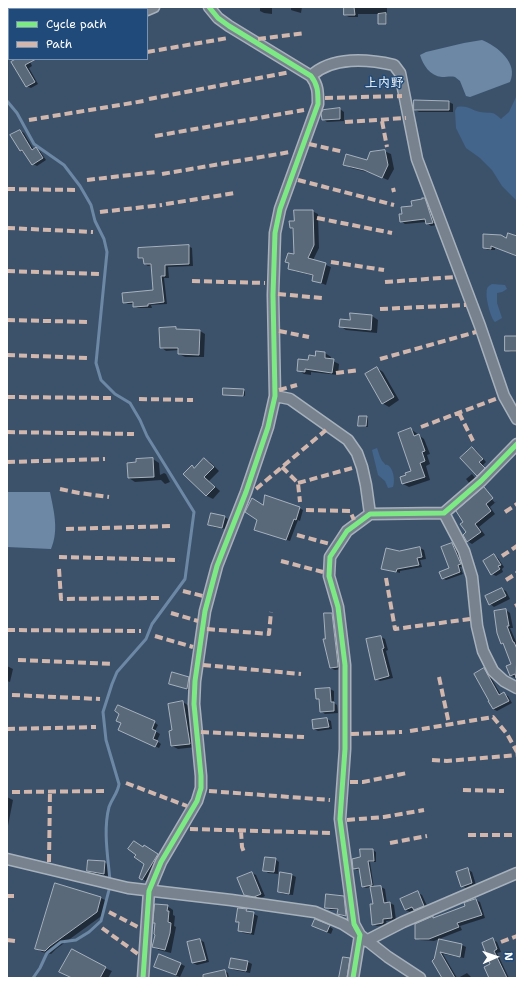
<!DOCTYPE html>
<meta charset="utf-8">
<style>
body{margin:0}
#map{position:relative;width:524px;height:985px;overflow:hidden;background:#3c526b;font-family:"Shantell Sans",sans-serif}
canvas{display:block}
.frame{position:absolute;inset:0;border:8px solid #fff;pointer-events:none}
.legend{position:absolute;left:8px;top:8px;width:140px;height:52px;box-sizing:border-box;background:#1f4a7a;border:1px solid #7992af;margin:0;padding:5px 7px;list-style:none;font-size:12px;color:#fff}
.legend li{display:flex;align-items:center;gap:8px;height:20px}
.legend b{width:20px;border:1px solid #7992af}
.north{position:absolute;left:476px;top:937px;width:40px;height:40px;-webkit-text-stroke:3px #1f4a7a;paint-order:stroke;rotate:88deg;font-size:11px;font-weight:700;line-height:16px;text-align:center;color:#fff}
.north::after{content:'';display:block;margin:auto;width:14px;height:18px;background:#fff;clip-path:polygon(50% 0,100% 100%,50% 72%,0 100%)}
</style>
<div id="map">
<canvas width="524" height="985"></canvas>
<div class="frame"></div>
<ul class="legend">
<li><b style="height:5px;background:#7ce984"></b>Cycle path</li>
<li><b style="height:5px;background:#d1b7ad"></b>Path</li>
</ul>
<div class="north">N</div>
</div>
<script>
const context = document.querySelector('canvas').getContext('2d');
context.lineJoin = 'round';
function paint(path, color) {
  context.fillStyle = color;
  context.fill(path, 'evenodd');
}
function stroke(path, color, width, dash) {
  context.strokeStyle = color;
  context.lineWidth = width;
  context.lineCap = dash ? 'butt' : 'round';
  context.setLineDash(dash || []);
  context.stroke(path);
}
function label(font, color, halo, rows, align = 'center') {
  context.font = font + ' "Shantell Sans","Klee One",sans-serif';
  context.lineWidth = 3;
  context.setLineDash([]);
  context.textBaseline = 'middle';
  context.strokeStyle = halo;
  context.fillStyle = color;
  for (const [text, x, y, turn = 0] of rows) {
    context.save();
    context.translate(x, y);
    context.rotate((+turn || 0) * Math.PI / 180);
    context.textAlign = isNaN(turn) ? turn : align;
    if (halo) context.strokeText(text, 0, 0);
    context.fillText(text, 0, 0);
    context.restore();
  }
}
const green = new Path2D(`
 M 517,95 L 517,201 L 502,186 L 492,170 L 480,158 L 466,148 L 456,128 L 455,111 L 457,107 C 467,105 471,110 480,112 C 491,114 492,110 501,119 L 509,112 Z
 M 492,284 L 505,285 L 507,289 L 502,292 L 497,293 L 497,303 L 502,318 L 495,322 C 490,317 485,296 487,289 C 488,286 489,286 492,284 Z
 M 377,448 C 379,453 380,459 384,463 C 387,467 385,463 389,466 C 394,471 395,481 393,487 L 388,488 L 385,481 L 378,475 L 372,450 Z`);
const water = new Path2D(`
 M 482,40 C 497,46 519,63 510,82 L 470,97 L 466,96 L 460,81 L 455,77 C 451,76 447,77 442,77 C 430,76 423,65 420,55 L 426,52 L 464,43 Z
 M 7,492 L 50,492 C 54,512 59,530 51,549 L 7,547 Z`);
const shadow = new Path2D(`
 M 260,7 L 272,7 L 272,14 L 264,13 L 260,11 Z
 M 291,7 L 302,7 L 301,13 L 294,11 L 291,10 Z
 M 345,7 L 387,7 L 387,14 L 384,14 L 387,15 L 387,24 L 379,24 L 379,14 L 358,14 L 358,17 L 349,17 L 345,15 Z
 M 17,59 L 29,59 L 32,66 L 29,68 L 38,84 L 31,88 L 26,86 Z
 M 449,102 L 453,104 L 453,112 L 419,112 L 415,110 Z
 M 340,109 L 344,112 L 344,121 L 327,122 L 323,119 Z
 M 20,131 L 24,133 L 34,150 L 36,149 L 40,151 L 46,160 L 37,166 L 33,164 L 26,154 L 21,151 L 12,136 Z
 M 384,151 L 391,154 L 394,169 L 388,180 L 371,173 L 351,168 L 345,164 L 367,161 Z
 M 424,199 L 429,201 L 436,225 L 431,226 L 427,223 L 427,222 L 405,224 L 401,221 L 403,215 Z
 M 312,211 L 318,214 L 319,248 L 313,260 L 331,267 L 326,285 L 313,280 L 314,276 L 294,271 L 289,268 L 295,256 L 294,230 L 291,228 L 295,222 Z
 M 517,238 L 517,256 L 495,247 L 495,250 L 488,250 L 484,248 L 507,239 Z
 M 188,246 L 192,248 L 193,266 L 168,267 L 169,278 L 164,278 L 167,304 L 151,305 L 152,308 L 138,308 L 134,306 L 134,304 L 128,304 L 124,302 L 154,291 L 152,265 L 148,266 L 145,264 L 145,260 L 139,258 Z
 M 351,314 L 372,316 L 378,320 L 377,333 L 346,330 L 340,326 L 350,321 Z
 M 176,328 L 180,331 L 200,331 L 205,334 L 204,357 L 185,357 L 179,354 L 179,350 L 166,351 L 161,347 L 160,329 Z
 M 517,337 L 517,352 L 511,352 L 506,350 Z
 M 316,352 L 325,353 L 331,357 L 331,360 L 339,364 L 338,375 L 311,372 L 311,375 L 304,374 L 298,370 L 316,357 Z
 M 377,368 L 383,372 L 399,400 L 389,407 L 382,403 Z
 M 243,390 L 245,391 L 245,396 L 224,395 Z
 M 367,417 L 368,418 L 368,427 L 359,426 Z
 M 411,429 L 424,439 L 430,454 L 427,455 L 430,464 L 426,466 L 430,480 L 409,487 L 403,484 L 401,478 L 407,476 L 412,471 Z
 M 472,448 L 476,450 L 486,462 L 483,465 L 488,471 L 481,478 L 477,475 Z
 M 153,459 L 159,463 L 160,475 L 164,473 L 166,474 L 170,482 L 165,484 L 161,480 L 135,482 L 129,478 L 137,463 L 137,460 Z
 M 204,459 L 210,462 L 219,471 L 209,481 L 220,491 L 213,499 L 207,496 L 185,474 L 192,466 L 195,468 Z
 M 472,474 L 476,479 L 470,484 L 466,479 Z
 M 484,489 L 488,491 L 497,501 L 490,507 L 495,514 L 479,527 L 485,535 L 472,544 L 467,541 L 467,533 L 464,522 ZM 485,491 L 488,491 L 497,501 L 495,503 Z
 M 263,506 L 299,508 L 303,510 L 300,521 L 298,520 L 290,541 L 259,531 L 259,520 Z
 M 224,517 L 228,519 L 226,529 L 213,527 L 209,524 Z
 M 452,544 L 456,546 L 464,566 L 460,567 L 463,574 L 446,580 L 442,578 L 451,569 Z
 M 420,548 L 424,550 L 426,559 L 420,560 L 422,567 L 400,571 L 400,573 L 382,568 L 399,552 Z
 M 494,555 L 498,558 L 504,567 L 502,569 L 503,572 L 496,576 L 492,574 Z
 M 502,589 L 506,591 L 510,599 L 494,607 L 490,604 Z
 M 506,610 L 510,613 L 513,628 L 510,628 L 517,644 L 517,677 L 515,678 L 511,675 L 512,665 L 505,645 L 502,643 L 495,612 Z
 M 332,614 L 336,617 L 342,669 L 335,670 L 330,668 L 326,640 Z
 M 381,637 L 385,639 L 388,650 L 386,651 L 393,678 L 380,681 L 376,679 Z
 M 7,666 L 13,669 L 10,682 L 7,681 Z
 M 484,669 L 488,672 L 501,695 L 504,694 L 508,696 L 512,703 L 497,711 L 493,709 Z
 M 189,678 L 193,681 L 191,691 L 170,683 Z
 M 330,689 L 334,691 L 334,703 L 337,705 L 338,713 L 325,714 L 321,711 L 320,700 L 317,698 Z
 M 183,702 L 189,706 L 196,747 L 178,749 L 172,746 L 173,731 Z
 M 327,719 L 331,721 L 332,729 L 318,731 L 314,729 Z
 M 154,722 L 158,725 L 155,731 L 160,734 L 157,741 L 161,744 L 159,748 L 119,730 Z
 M 7,797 L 13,800 L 7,831 Z
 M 144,847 L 161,857 L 146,881 L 140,878 L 146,863 L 143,848 Z
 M 361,850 L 373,850 L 376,852 L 376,862 L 370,862 L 374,888 L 381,887 L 385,889 L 387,903 L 390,903 L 394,905 L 396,920 L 386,921 L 387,925 L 377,926 L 373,924 L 374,905 L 371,887 L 366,888 L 363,886 L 361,869 L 357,870 L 354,868 L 361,858 Z
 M 275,859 L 279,862 L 278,874 L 268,873 L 264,870 Z
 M 104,862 L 109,865 L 108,876 L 92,873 L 88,871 Z
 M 467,869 L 472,872 L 476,885 L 466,888 L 462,886 Z
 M 252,873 L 256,875 L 265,896 L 259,899 L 249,897 L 245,895 Z
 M 292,875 L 296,877 L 293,895 L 283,894 L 279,892 Z
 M 418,893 L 422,895 L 428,908 L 419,912 L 415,910 L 410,912 L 405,910 Z
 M 343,896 L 348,899 L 350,917 L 342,916 L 338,914 L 339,910 L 330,910 L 326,907 Z
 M 101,898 L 107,901 L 103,915 L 56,949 L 51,954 L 42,952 L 36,948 Z
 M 476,900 L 480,902 L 485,918 L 460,926 L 462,930 L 434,941 L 420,940 L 416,938 L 433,917 L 434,919 L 466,906 Z
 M 167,906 L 173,910 L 173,915 L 175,916 L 174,926 L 176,927 L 171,953 L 159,950 L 153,947 Z
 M 246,910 L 258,916 L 254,935 L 243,933 L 239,930 L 240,923 L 237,921 Z
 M 329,926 L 333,929 L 331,934 L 317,928 Z
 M 200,940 L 204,942 L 209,962 L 197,965 L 193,963 Z
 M 439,940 L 462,945 L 466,947 L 464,958 L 443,954 L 457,978 L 443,978 L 435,960 Z
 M 493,940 L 497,942 L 501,952 L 497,953 L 509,978 L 490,978 Z
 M 160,955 L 185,966 L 180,977 L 159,969 Z
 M 349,959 L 353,961 L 351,978 L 340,978 Z
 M 248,962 L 252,964 L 250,973 L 234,970 L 230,967 Z
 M 105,968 L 112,971 L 108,978 L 73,978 Z
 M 224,971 L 228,973 L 229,978 L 211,978 Z
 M 467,973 L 472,978 L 458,978 Z`);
const stream = new Path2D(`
 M 7,101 L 17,113 L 34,144 L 64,165 L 80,186 L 91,205 L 95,221 L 104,239 L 107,252 L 96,363 L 101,380 L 115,394 L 130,403 L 140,420 L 147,436 L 194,512 L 185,579 L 152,624 L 146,639 L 117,672 L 112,684 L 103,712 L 106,740 L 119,784 C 118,793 112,798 109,807 C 103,830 108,857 110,881
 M 33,978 L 40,968 L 47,953 L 61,942 L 76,940 L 89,932 L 101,921 L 110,886`);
const building = new Path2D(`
 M 344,7 L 354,7 L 355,15 L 344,15 Z
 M 386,13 L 386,24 L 378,24 L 378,14 Z
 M 16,59 L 36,59 L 25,65 L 35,82 L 26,87 L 11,62 Z
 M 414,100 L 449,101 L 449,110 L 414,110 Z
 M 340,108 L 340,119 L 322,120 L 321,113 L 323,110 Z
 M 20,130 L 32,150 L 36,147 L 43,158 L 32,165 L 22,150 L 20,151 L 10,135 Z
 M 385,150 L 388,165 L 382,178 L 364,170 L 343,165 L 346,154 L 367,160 L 370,152 Z
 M 422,198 L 425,198 L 433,223 L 426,224 L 425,219 L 400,222 L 399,214 L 402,214 L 401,207 L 412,206 L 411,201 L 422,199 Z
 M 294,210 L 313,210 L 314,245 L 308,258 L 326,263 L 321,283 L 312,281 L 313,275 L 288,269 L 289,263 L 285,262 L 288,253 L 294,254 L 293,228 L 290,228 L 289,221 L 294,221 Z
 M 508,233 L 517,236 L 517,256 L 491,246 L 491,249 L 483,248 L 483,234 L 501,235 L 506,238 Z
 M 189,245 L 189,264 L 165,265 L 165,276 L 161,276 L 164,302 L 148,304 L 148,306 L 133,307 L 133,302 L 123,303 L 122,293 L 153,290 L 151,264 L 144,264 L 143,258 L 138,258 L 138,248 Z
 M 350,313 L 372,315 L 371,330 L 339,327 L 340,319 L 350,320 Z
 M 176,327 L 176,329 L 200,330 L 199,355 L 178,354 L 178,348 L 160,348 L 159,328 Z
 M 505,336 L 517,336 L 517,351 L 505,351 Z
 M 316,351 L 325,352 L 325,358 L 334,359 L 332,373 L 305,369 L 305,372 L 297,371 L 298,359 L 308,360 L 309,355 L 315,356 Z
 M 377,367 L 394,397 L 382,404 L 365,374 Z
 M 223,388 L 244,389 L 243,396 L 223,395 Z
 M 359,416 L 367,416 L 366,426 L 358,426 Z
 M 411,428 L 414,436 L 419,434 L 425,451 L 422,452 L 425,461 L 420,463 L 425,477 L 402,484 L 400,477 L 406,475 L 405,473 L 411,471 L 398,433 Z
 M 472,447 L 483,459 L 479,462 L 485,468 L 477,476 L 460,458 Z
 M 153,458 L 154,477 L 128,478 L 127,463 L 136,462 L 136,459 Z
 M 204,458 L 214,467 L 204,477 L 215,487 L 206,496 L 183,474 L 192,465 L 194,468 Z
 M 484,487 L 493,498 L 486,504 L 491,511 L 475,524 L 481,532 L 467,542 L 463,535 L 466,532 L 460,524 L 463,522 L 456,511 Z
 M 265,495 L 300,507 L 296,520 L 294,519 L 286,540 L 254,530 L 257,520 L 245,512 L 252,498 L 263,505 Z
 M 211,513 L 225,516 L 222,528 L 208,525 Z
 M 452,543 L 461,564 L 458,565 L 460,572 L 442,579 L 439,572 L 449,568 L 441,547 Z
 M 420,547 L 422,557 L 417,558 L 419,565 L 397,569 L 396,572 L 381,569 L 386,548 L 399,551 Z
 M 494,554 L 501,565 L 498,566 L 500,569 L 491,575 L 483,561 Z
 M 502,588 L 506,596 L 489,605 L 485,596 Z
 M 506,609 L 509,626 L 507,626 L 513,642 L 514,642 L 517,649 L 516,678 L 515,674 L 510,676 L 506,666 L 511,664 L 503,643 L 501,644 L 497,633 L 494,611 Z
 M 324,613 L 332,613 L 338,665 L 338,667 L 330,668 L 323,639 L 325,639 Z
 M 381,636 L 384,648 L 382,649 L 389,676 L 375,680 L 366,639 Z
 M 484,668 L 499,695 L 504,692 L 509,701 L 493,709 L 488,701 L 489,701 L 474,674 Z
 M 172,672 L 189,677 L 187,689 L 169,684 Z
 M 330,688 L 331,702 L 334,702 L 334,711 L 320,712 L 319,699 L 316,699 L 315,689 Z
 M 183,701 L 190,744 L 171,746 L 169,731 L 172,730 L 168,704 Z
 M 118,705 L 155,721 L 152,729 L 156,731 L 153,739 L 158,741 L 155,747 L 118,730 L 121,723 L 116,721 L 119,714 L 115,711 Z
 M 327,718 L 329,727 L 313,729 L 312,720 Z
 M 134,841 L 143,847 L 144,845 L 158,854 L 142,880 L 139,878 L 144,864 L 134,857 L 136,855 L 128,849 Z
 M 360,849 L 373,849 L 374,861 L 368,861 L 372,885 L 362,887 L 359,868 L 353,869 L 352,859 L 360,857 Z
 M 265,857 L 276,858 L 274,872 L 263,871 Z
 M 88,860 L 105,861 L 104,874 L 87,871 Z
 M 468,868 L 472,883 L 461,887 L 456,872 Z
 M 252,872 L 261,894 L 254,897 L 244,895 L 237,878 Z
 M 280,872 L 292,874 L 289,894 L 278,892 Z
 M 55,883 L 101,897 L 97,912 L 50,946 L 45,951 L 35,949 Z
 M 381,886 L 384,903 L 390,902 L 392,918 L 383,919 L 383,923 L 372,925 L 370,904 L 373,904 L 370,887 Z
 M 418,891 L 424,906 L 414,910 L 412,907 L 405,910 L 400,899 Z
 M 326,894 L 344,896 L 346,916 L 337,914 L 338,909 L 325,908 Z
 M 476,899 L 482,915 L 457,923 L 459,927 L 429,939 L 415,939 L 415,924 L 433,916 L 433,918 L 465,906 L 464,903 Z
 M 155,904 L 168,905 L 167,911 L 169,911 L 168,922 L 171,923 L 170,933 L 165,950 L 152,947 L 155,935 L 154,934 L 155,923 L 153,923 Z
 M 238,908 L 247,909 L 246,911 L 254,912 L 251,933 L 238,931 L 239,922 L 236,922 Z
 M 315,919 L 330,925 L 327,932 L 312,926 Z
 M 493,938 L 497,949 L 494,951 L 507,978 L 489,978 L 484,967 L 490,964 L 482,943 Z
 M 200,939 L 206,960 L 192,963 L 187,942 Z
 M 439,939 L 462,944 L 460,957 L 440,952 L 455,978 L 442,978 L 432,961 L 434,959 Z
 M 72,949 L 106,967 L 100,978 L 72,978 L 59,972 Z
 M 159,954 L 181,963 L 176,975 L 154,967 Z
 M 343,957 L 350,958 L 347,978 L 339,978 Z
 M 231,958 L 248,961 L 246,971 L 229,968 Z
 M 225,970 L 227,978 L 203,978 L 203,975 Z`);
const minor = new Path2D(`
 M 147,10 L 154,7
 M 7,43 L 9,44
 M 311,76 C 332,56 368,59 394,65 L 400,73 L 417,159 L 480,326 L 504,396 L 517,419
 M 275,396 L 290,399 L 348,440 L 357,453 L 362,467 L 366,485 L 370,514
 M 444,513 L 464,551 L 472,577 L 477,626 L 483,651 L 493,671 L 504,681 L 517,688
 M 7,859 L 128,888 L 231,900 L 315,912 L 343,924 L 360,935 L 388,957 L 420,978
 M 366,941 L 403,922 L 517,873
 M 143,978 L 149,891 L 161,862 L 197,801 L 201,788 L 201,776 L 194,704 L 195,681 L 205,611 L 217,566 L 246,492 L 268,427 L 275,396 L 273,295 L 275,233 L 280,209 L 318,104 C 318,92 318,85 311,76 L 229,26 L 218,18 L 209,7
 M 353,978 L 360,935 L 354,924 L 340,819 L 345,749 L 345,665 L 338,607 L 329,576 L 330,557 L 347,531 L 370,514 L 444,513 L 481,481 L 517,444`);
const quiet = new Path2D(`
 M 67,7 L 68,9
 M 7,22 L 9,22
 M 258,39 L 305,33
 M 147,52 L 228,38
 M 325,98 L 402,96
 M 149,99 L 290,72
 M 29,120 L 144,101
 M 382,121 L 387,147
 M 345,122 L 406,118
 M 155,136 L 304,110
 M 309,144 L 344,152
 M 162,174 L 290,152
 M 87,180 L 156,172
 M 298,180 L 394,205
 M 393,188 L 394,192
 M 7,189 L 77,190
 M 166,204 L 235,193
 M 100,212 L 162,205
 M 317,218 L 392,233
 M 7,228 L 93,232
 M 331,262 L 384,270
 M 7,271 L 99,274
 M 192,281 L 265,283
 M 385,282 L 455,277
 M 278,294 L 322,298
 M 380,309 L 466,305
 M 7,320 L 89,322
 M 279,331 L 309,337
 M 7,355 L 89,358
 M 380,359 L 476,332
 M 336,373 L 359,370
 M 279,390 L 297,385
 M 7,397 L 112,398
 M 139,399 L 193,400
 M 459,413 L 473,441
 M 421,427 L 498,398
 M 7,432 L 134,434
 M 7,462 L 105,459
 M 282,467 L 298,483 L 300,502
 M 298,483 L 356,467
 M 60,489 L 79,493 L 109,497
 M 256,489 L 326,430
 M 306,510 L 350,511 L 354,520
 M 505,512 L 517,504
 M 66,529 L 173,526
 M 297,535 L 330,544
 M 502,556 L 517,546
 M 59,557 L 179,560
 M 281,561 L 323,572
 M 59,569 L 61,599 L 159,598
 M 386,578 L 395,629 L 470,619
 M 506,580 L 517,573
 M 183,591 L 203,596
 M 515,606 L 517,605
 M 171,613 L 198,621
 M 207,629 L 269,634 L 271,612
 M 7,630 L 141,631
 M 155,636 L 193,647
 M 18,660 L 113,664
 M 203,665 L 301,674
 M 439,677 L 449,724
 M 12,695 L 100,699
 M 7,729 L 96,727
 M 410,731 L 493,717 L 507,734 L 517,752
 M 201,732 L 304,737
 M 351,734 L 402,732
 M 432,760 L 447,761 L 517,755
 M 350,782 L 363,782 L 407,773
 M 126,783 L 187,806
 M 463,790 L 504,791
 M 209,791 L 330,800
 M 12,792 L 108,791
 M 347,820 L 384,817 L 424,810
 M 190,829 L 331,833
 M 241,831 L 242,847 L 244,852
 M 468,835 L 517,835
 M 390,843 L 427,836
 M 49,862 L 50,791
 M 7,896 L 14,896
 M 109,912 L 140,928
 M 102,928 L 138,954
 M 7,940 L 15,941
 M 501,942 L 517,936`);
const cycleway = new Path2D(`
 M 143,978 L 149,891 L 161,862 L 197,801 L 201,788 L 201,776 L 194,704 L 195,681 L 205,611 L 217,566 L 246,492 L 268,427 L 275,396 L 273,295 L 275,233 L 280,209 L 318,104 C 318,92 318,85 311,76 L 229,26 L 218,18 L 209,7
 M 353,978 L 360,935 L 354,924 L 340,819 L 345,749 L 345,665 L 338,607 L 329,576 L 330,557 L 347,531 L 370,514 L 444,513 L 481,481 L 517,444`);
const quarterNames = [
 ["上内野",384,84]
];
paint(green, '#43658b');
paint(water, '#6c88a5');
paint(shadow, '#0007');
stroke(stream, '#6c88a5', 3);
paint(building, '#59697a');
stroke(building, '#a7b1bc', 1);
stroke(minor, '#a7b1bc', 13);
stroke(minor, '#77828e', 10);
stroke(quiet, '#d1b7ad', 4, [8, 4]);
stroke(cycleway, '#7ce984', 5);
label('bold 13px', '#fff', '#1f4a7a', quarterNames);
</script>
